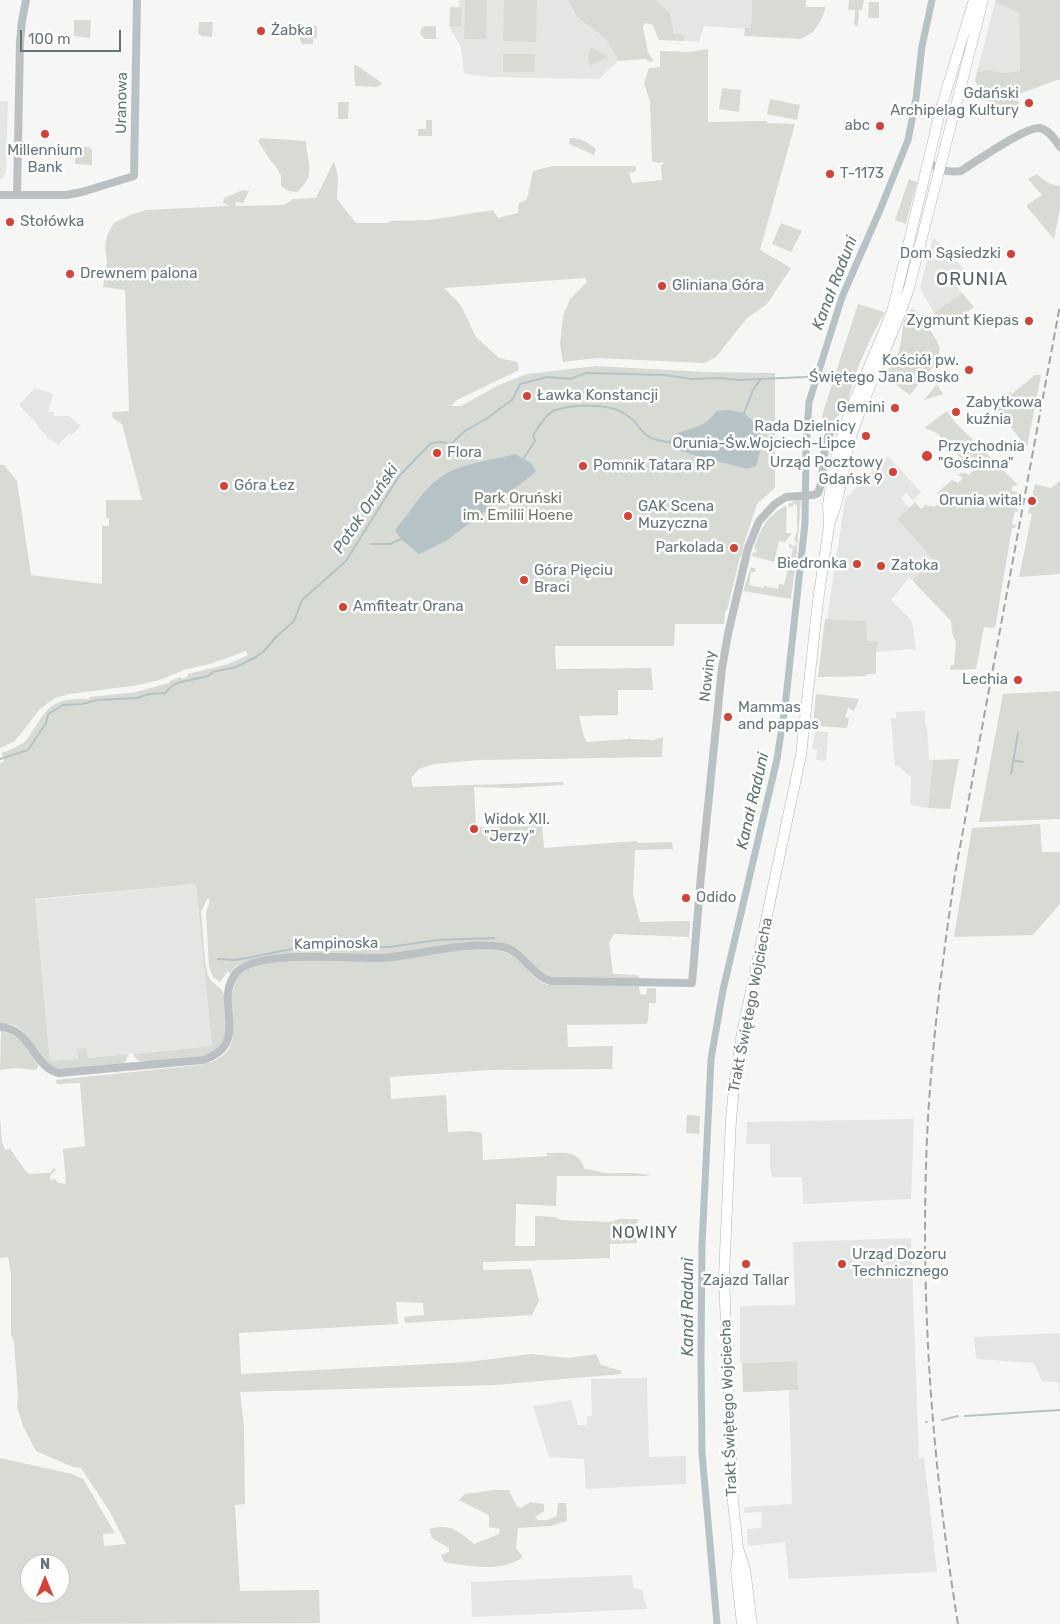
<!DOCTYPE html>
<meta charset="utf-8">
<style>
body{margin:0}
#map{position:relative;width:1060px;height:1624px;overflow:hidden;background:#f6f6f4;font-family:Rubik,sans-serif}
canvas{display:block}
.north{position:absolute;left:20px;top:1554px;width:50px;height:50px;box-sizing:border-box;background:#fff;border:1px solid #c1c8cb;border-radius:50%;rotate:0deg;font-size:14px;font-weight:700;line-height:20px;text-align:center;color:#64767c}
.north::after{content:'';display:block;margin:auto;width:18px;height:22px;background:#d54235;clip-path:polygon(50% 0,100% 100%,50% 72%,0 100%)}
.scale{position:absolute;left:20px;top:30px;width:101px;height:22px;box-sizing:border-box;border:2px solid #64767c;border-top:0;padding-left:6px;font-size:15px;line-height:18px;white-space:nowrap;color:#64767c;-webkit-text-stroke:4px #fff;paint-order:stroke}
</style>
<div id="map">
<canvas width="1060" height="1624"></canvas>
<div class="north">N</div>
<div class="scale">100 m</div>
</div>
<script>
const context = document.querySelector('canvas').getContext('2d');
context.lineJoin = 'round';
function paint(path, color) {
  context.fillStyle = color;
  context.fill(path, 'evenodd');
}
function stroke(path, color, width, dash) {
  context.strokeStyle = color;
  context.lineWidth = width;
  context.lineCap = dash ? 'butt' : 'round';
  context.setLineDash(dash || []);
  context.stroke(path);
}
function label(font, color, halo, rows, align = 'center') {
  context.font = font + ' Rubik,sans-serif';
  context.lineWidth = 5;
  context.setLineDash([]);
  context.textBaseline = 'middle';
  context.strokeStyle = halo;
  context.fillStyle = color;
  for (const [text, x, y, turn = 0] of rows) {
    context.save();
    context.translate(x, y);
    context.rotate((+turn || 0) * Math.PI / 180);
    context.textAlign = isNaN(turn) ? turn : align;
    if (halo) context.strokeText(text, 0, 0);
    context.fillText(text, 0, 0);
    context.restore();
  }
}
const built = new Path2D(`
 M 459,0 L 568,0 L 577,17 L 606,39 L 618,61 L 599,79 L 490,77 L 464,74 L 461,47 L 449,26 L 450,7 L 459,7 Z
 M 655,0 L 752,0 L 751,29 L 704,26 L 699,42 L 684,41 L 685,36 L 674,34 L 670,13 Z
 M 995,2 L 1019,13 L 1020,71 L 1003,73 L 987,70 L 977,72 Z
 M 0,101 L 8,101 L 6,172 L 2,179 L 0,179 Z
 M 933,237 L 964,269 L 952,281 L 962,293 L 934,313 L 920,288 Z
 M 35,388 L 53,394 L 48,412 L 54,412 L 54,416 L 69,416 L 81,426 L 73,434 L 69,434 L 58,445 L 51,439 L 50,440 L 46,437 L 47,436 L 38,427 L 37,424 L 19,405 Z
 M 888,456 L 921,492 L 913,500 L 906,493 L 901,498 L 909,508 L 897,519 L 934,560 L 912,580 L 909,578 L 891,600 L 911,620 L 913,627 L 916,650 L 910,649 L 877,652 L 877,642 L 867,641 L 827,619 L 845,499 Z
 M 925,711 L 925,725 L 927,726 L 929,760 L 933,760 L 928,808 L 910,805 L 911,777 L 898,766 L 895,767 L 891,718 L 896,718 L 896,712 Z
 M 815,731 L 828,732 L 826,761 L 816,760 L 817,750 L 812,749 Z
 M 196,884 L 212,1046 L 88,1058 L 87,1048 L 77,1049 L 78,1059 L 50,1061 L 35,900 Z
 M 914,1119 L 911,1199 L 803,1204 L 802,1177 L 772,1177 L 770,1168 L 770,1144 L 746,1144 L 747,1122 Z
 M 911,1238 L 919,1458 L 924,1458 L 937,1572 L 789,1579 L 785,1542 L 748,1546 L 747,1529 L 761,1528 L 762,1512 L 744,1513 L 744,1507 L 792,1504 L 789,1391 L 798,1390 L 796,1361 L 740,1363 L 740,1306 L 795,1305 L 793,1242 Z
 M 1060,1333 L 1060,1397 L 1058,1382 L 1042,1381 L 1034,1363 L 976,1359 L 974,1337 Z
 M 647,1378 L 649,1457 L 686,1456 L 686,1484 L 586,1489 L 584,1459 L 549,1457 L 533,1406 L 571,1400 L 578,1425 L 587,1425 L 587,1416 L 592,1416 L 591,1379 Z
 M 632,1575 L 633,1588 L 643,1590 L 644,1601 L 646,1602 L 647,1609 L 472,1617 L 471,1582 Z`);
const green = new Path2D(`
 M 465,0 L 487,0 L 486,39 L 464,39 Z
 M 504,0 L 537,0 L 536,42 L 503,41 Z
 M 568,0 L 655,0 L 670,13 L 674,34 L 678,33 L 685,36 L 684,41 L 659,40 L 653,25 L 646,23 L 644,25 L 643,28 L 648,52 L 653,60 L 651,62 L 645,59 L 618,61 L 606,39 L 577,17 Z
 M 752,0 L 806,0 L 806,7 L 826,7 L 821,20 L 813,32 L 801,39 L 744,36 L 745,28 L 751,28 Z
 M 849,0 L 864,0 L 862,10 L 859,10 L 858,26 L 854,25 L 855,10 L 848,10 Z
 M 996,0 L 1060,0 L 1060,79 L 1016,95 L 1021,109 L 1005,117 L 999,110 L 989,106 L 975,81 L 977,72 L 987,70 L 1003,73 L 1020,71 L 1019,13 L 995,2 Z
 M 869,2 L 879,2 L 879,18 L 868,18 Z
 M 450,7 L 462,8 L 461,26 L 450,26 Z
 M 74,20 L 91,20 L 90,38 L 74,36 Z
 M 199,22 L 213,22 L 212,37 L 202,36 L 198,33 Z
 M 298,26 L 317,26 L 317,38 L 313,38 L 313,44 L 302,44 L 298,34 Z
 M 425,26 L 436,26 L 436,39 L 425,39 L 420,34 L 421,29 Z
 M 591,47 L 606,55 L 607,57 L 591,66 C 587,59 588,54 591,47 Z
 M 708,49 L 708,122 L 766,121 L 768,123 L 795,124 L 760,250 L 791,268 L 767,304 L 747,318 L 716,357 L 705,363 L 596,358 L 563,362 L 560,344 L 563,316 L 570,299 L 587,282 L 586,278 L 444,288 L 460,304 L 476,337 L 499,358 L 517,362 L 519,370 L 457,400 L 451,406 L 461,406 L 499,385 L 527,374 L 596,366 L 705,372 L 775,373 L 775,488 L 757,504 L 744,544 L 741,557 L 740,557 L 727,610 L 725,612 L 724,624 L 675,624 L 674,646 L 555,646 L 556,669 L 651,668 L 653,690 L 618,690 L 618,715 L 579,716 L 584,737 L 587,742 L 629,739 L 630,737 L 630,739 L 654,740 L 663,737 L 662,757 L 479,760 L 434,764 L 419,769 L 411,778 L 413,787 L 563,782 L 563,785 L 512,788 L 474,787 L 476,827 L 542,825 L 544,848 L 637,841 L 638,843 L 672,842 L 673,849 L 635,850 L 633,894 L 640,922 L 690,921 L 689,937 L 614,934 L 609,942 L 613,974 L 637,975 L 640,978 L 649,978 L 649,980 L 555,978 C 533,972 532,957 515,947 C 510,945 505,944 500,944 L 384,954 L 296,954 L 246,961 L 236,966 L 230,974 L 228,971 L 220,982 L 213,977 L 209,967 L 206,913 L 210,900 L 207,899 L 201,912 L 202,919 C 203,932 204,966 209,977 C 212,984 221,986 224,994 C 225,999 223,1004 224,1009 C 227,1034 228,1050 200,1057 L 141,1062 L 135,1058 L 133,1054 L 212,1046 L 196,884 L 35,899 L 50,1061 L 78,1059 L 77,1049 L 87,1048 L 88,1058 L 128,1054 L 126,1061 L 122,1064 C 111,1065 64,1072 57,1069 C 38,1063 28,1023 7,1024 C 5,1024 2,1025 0,1025 L 0,763 L 4,761 L 2,753 C 7,751 23,744 26,741 C 47,711 47,697 89,699 L 90,697 L 136,692 L 169,683 L 170,681 L 180,677 L 182,679 L 187,677 L 188,674 L 228,664 L 248,655 L 246,651 L 210,664 L 186,669 L 162,679 L 139,685 L 70,694 L 55,698 L 40,709 L 15,741 L 0,748 L 0,465 L 4,465 L 17,481 L 31,575 L 102,584 L 102,526 L 109,526 L 109,519 L 106,518 L 106,500 L 142,500 L 122,424 L 113,418 L 112,412 L 129,411 L 125,290 L 103,287 L 107,262 L 105,245 L 108,233 L 114,223 L 130,215 L 146,210 L 230,206 L 223,203 L 224,198 L 243,190 L 249,191 L 243,203 L 236,202 L 235,206 L 284,205 L 293,199 L 316,198 L 334,161 L 338,177 L 337,199 L 356,223 L 388,223 L 390,221 L 430,220 L 493,210 L 498,218 L 518,213 L 519,203 L 527,199 L 533,171 L 552,166 L 636,166 L 636,171 L 629,173 L 632,183 L 662,180 L 661,165 L 664,164 L 663,162 L 659,163 L 652,161 L 650,102 L 644,83 L 649,68 L 660,67 L 660,51 L 689,52 Z
 M 503,54 L 535,54 L 534,72 L 503,72 Z
 M 354,65 L 356,65 L 382,83 L 378,87 L 355,86 Z
 M 722,88 L 741,90 L 739,112 L 719,109 Z
 M 770,99 L 800,105 L 797,120 L 767,114 Z
 M 338,102 L 349,102 L 348,119 L 338,119 Z
 M 426,120 L 432,120 L 432,136 L 418,136 L 418,129 L 426,129 Z
 M 261,138 L 306,141 C 307,163 317,175 297,192 L 288,191 L 281,186 L 281,176 L 277,168 L 270,160 L 258,141 Z
 M 570,138 C 582,138 587,142 596,149 L 594,155 L 569,144 Z
 M 76,147 L 89,147 L 92,150 L 92,165 L 75,164 Z
 M 1037,174 C 1044,181 1050,185 1060,186 L 1060,208 L 1054,239 L 1027,207 L 1027,205 L 1042,195 L 1028,179 Z
 M 909,179 L 917,182 L 906,224 L 895,220 Z
 M 781,223 L 802,231 L 791,252 L 772,244 Z
 M 962,293 L 974,307 L 959,318 L 941,326 L 934,313 Z
 M 858,304 L 884,312 L 884,314 C 873,332 865,351 857,370 C 850,386 851,409 835,418 L 832,427 L 825,429 L 821,425 L 823,412 Z
 M 912,309 C 919,311 923,320 927,326 C 931,332 937,339 939,346 C 943,362 919,383 910,395 L 896,385 L 886,373 L 900,350 L 899,349 C 904,337 900,317 912,309 Z
 M 1035,375 L 1041,375 L 1027,447 L 993,406 L 1010,392 L 1012,394 Z
 M 937,384 L 943,394 L 924,400 Z
 M 947,411 L 954,421 L 1018,485 L 1012,487 L 1012,491 L 1018,492 L 1022,491 L 1017,508 L 1019,512 L 1015,511 L 1012,524 L 1016,525 L 1015,528 L 1012,528 L 995,628 L 984,627 L 976,669 L 950,670 L 951,665 L 954,665 L 956,641 L 953,637 L 951,621 L 912,580 L 934,560 L 897,519 L 915,502 L 921,509 L 925,505 L 934,507 L 943,501 L 937,493 L 952,480 L 958,483 L 963,478 L 958,475 C 962,472 965,472 969,475 L 973,471 L 948,444 L 941,448 C 943,433 936,432 924,428 Z
 M 1060,481 L 1060,574 L 1019,577 L 1032,514 L 1028,513 L 1035,484 L 1051,488 Z
 M 797,500 L 801,500 L 796,562 L 791,599 L 743,591 L 751,567 L 754,568 L 756,570 L 755,572 L 751,572 L 749,585 L 763,588 L 764,586 L 778,589 L 779,584 L 784,585 L 793,549 L 789,547 L 789,544 L 794,546 L 797,544 L 794,540 L 797,531 L 797,505 L 794,504 L 793,506 L 789,507 L 788,504 Z
 M 785,506 L 787,507 L 786,533 L 792,533 L 785,542 L 779,541 L 774,562 L 752,556 L 753,552 L 756,553 L 757,550 L 754,549 C 760,529 767,516 785,506 Z
 M 825,619 L 866,621 L 867,641 L 878,641 L 877,652 L 876,652 L 876,674 L 867,674 L 866,676 L 818,677 Z
 M 1060,691 L 1060,819 L 979,822 L 1003,694 Z
 M 816,694 L 859,699 L 854,711 L 848,708 L 845,717 L 849,719 L 847,728 L 816,726 L 813,724 Z
 M 959,759 L 950,809 L 928,808 L 933,760 Z
 M 1040,824 L 1042,852 L 1060,852 L 1060,904 L 1033,935 L 954,937 L 972,828 Z
 M 470,950 C 485,950 503,948 516,958 C 528,967 533,981 548,985 L 639,986 L 640,994 L 646,995 L 647,988 L 656,988 L 656,1003 L 649,1003 L 648,1022 L 645,1024 L 567,1025 L 568,1047 L 613,1046 L 612,1069 L 490,1070 L 390,1077 L 391,1099 L 446,1095 L 448,1132 L 472,1131 L 482,1133 L 483,1160 L 548,1156 L 546,1153 C 561,1153 580,1149 584,1169 C 592,1169 599,1172 607,1173 C 621,1174 637,1171 651,1176 L 557,1176 L 556,1206 L 516,1204 L 515,1246 L 535,1246 L 535,1216 L 556,1217 L 560,1220 L 610,1222 L 620,1219 L 638,1219 L 637,1243 L 610,1244 L 610,1258 L 483,1262 L 483,1270 L 531,1269 L 539,1301 L 532,1315 L 405,1323 L 404,1317 L 424,1315 L 423,1303 L 396,1302 L 398,1324 L 239,1333 L 241,1374 L 467,1362 L 531,1354 L 569,1358 L 596,1354 L 601,1365 L 622,1371 L 621,1374 L 494,1385 L 240,1392 L 244,1426 L 245,1504 L 235,1505 L 240,1591 L 319,1590 L 320,1623 L 0,1624 L 0,1458 L 72,1474 L 83,1479 L 115,1533 L 103,1534 L 104,1546 L 126,1544 L 110,1512 L 81,1468 L 73,1467 L 36,1451 L 23,1426 L 17,1407 L 18,1397 L 14,1341 L 11,1335 L 11,1274 L 8,1257 L 0,1258 L 0,1117 L 2,1142 L 5,1150 L 10,1149 L 25,1170 L 29,1174 L 50,1173 L 54,1168 L 56,1170 L 50,1176 L 50,1180 L 55,1179 L 59,1183 L 66,1184 L 63,1149 L 85,1146 L 80,1083 L 57,1084 L 56,1080 L 200,1065 C 253,1053 223,1022 234,986 C 236,980 238,975 244,971 C 262,961 312,960 334,958 C 379,956 425,953 470,950 ZM 30,1564 L 60,1564 L 60,1594 L 30,1594 Z
 M 1,1031 C 23,1037 25,1046 38,1064 L 38,1067 L 35,1070 L 15,1068 L 0,1070 Z
 M 687,1115 L 700,1116 L 699,1134 L 686,1133 Z
 M 797,1361 L 798,1390 L 743,1392 L 742,1363 Z
 M 493,1490 L 509,1490 L 516,1505 L 521,1508 L 530,1502 L 544,1504 L 544,1511 L 535,1517 L 538,1520 L 547,1520 L 557,1516 L 558,1503 L 566,1503 L 567,1521 L 551,1526 L 518,1528 L 516,1548 L 523,1557 C 502,1573 468,1566 444,1562 L 441,1555 L 449,1552 L 449,1548 L 432,1538 L 429,1529 C 450,1523 459,1531 474,1544 L 499,1534 L 500,1529 L 489,1527 L 489,1515 L 459,1500 L 465,1494 Z`);
const water = new Path2D(`
 M 728,410 L 744,413 L 756,424 L 760,436 L 761,447 L 756,466 L 747,469 L 701,457 L 678,450 L 671,446 L 668,442 C 680,427 692,432 706,422 C 710,420 713,414 717,411 Z
 M 515,454 L 531,463 L 536,472 L 446,541 L 419,554 L 401,539 L 395,530 C 411,512 423,488 444,475 C 463,463 493,460 515,454 Z`);
const stream = new Path2D(`
 M 744,413 L 753,390 L 761,379
 M 523,459 L 535,441 L 533,435 C 538,428 545,415 553,411 C 570,404 610,403 625,414 C 646,427 636,438 668,442
 M 371,544 L 390,544 L 401,539
 M 0,759 L 28,750 L 46,723 L 48,714 L 63,705 L 82,704 L 97,700 L 137,698 L 149,694 L 165,693 L 173,685 L 181,682 L 208,676 L 213,672 L 236,667 L 256,657 L 263,652 L 276,637 L 294,621 L 302,600 L 346,561 L 399,476 L 431,443 L 441,442 L 451,444 L 465,431 L 486,419 L 513,399 L 520,384 L 547,377 L 570,379 L 586,373 L 665,375 L 692,379 L 720,378 L 739,380 L 805,377 L 811,376 L 819,370
 M 1013,760 L 1023,762
 M 1011,774 L 1018,733
 M 218,959 L 236,960 L 302,947 L 389,947 L 438,940 L 494,938
 M 965,1416 L 1060,1410
 M 942,1420 L 958,1416
 M 926,1422 L 927,1422`);
const canal = new Path2D(`
 M 717,1624 L 702,1453 L 701,1359 L 702,1245 L 711,1059 L 723,990 L 777,759 L 785,707 L 805,523 L 806,448 L 809,402 L 842,297 L 880,210 L 908,140 L 916,99 L 922,46 L 932,0`);
const minor = new Path2D(`
 M 928,162 C 940,170 947,173 961,171 C 975,162 1026,126 1040,128 C 1049,130 1055,139 1060,147
 M 0,195 L 66,195 L 82,192 L 134,176 L 137,0
 M 17,195 L 20,42 L 22,21 L 26,0
 M 0,1027 C 33,1029 32,1067 59,1073 L 203,1060 C 253,1043 212,1004 236,973 C 255,949 352,959 381,958 C 422,955 462,941 503,947 C 524,951 531,976 551,981 L 692,983 L 701,875 L 722,668 L 728,634 L 748,548 L 759,521 L 775,504 L 786,497 L 813,495 L 818,493 C 826,478 820,437 834,429 L 848,432`);
const major = new Path2D(`
 M 830,522 C 842,494 843,463 852,434 C 868,384 893,338 909,288 L 983,0
 M 738,1553 L 736,1570 L 742,1624
 M 752,1624 L 745,1569 L 738,1548 L 733,1502 L 724,1276 L 731,1119 L 735,1078 L 742,1033 L 801,755 L 818,601 L 829,526 L 828,505 L 835,460 L 850,411 L 885,329 L 893,308 L 941,108 L 974,0`);
const rail = new Path2D(`
 M 958,1624 C 931,1457 919,1288 928,1118 C 933,1036 943,955 955,874 L 1060,305`);
const markers = [
 [261,31,5,"#d54235"],
 [1029,103,5,"#d54235"],
 [880,126,5,"#d54235"],
 [45,134,5,"#d54235"],
 [830,174,5,"#d54235"],
 [10,222,5,"#d54235"],
 [1011,254,5,"#d54235"],
 [70,274,5,"#d54235"],
 [662,286,5,"#d54235"],
 [1029,321,5,"#d54235"],
 [969,370,5,"#d54235"],
 [527,396,5,"#d54235"],
 [895,408,5,"#d54235"],
 [956,412,5,"#d54235"],
 [866,436,5,"#d54235"],
 [437,453,5,"#d54235"],
 [927,456,6,"#d54235"],
 [583,466,5,"#d54235"],
 [893,472,5,"#d54235"],
 [224,486,5,"#d54235"],
 [1032,501,5,"#d54235"],
 [628,516,5,"#d54235"],
 [734,548,5,"#d54235"],
 [857,564,5,"#d54235"],
 [881,566,5,"#d54235"],
 [524,580,5,"#d54235"],
 [343,607,5,"#d54235"],
 [1018,680,5,"#d54235"],
 [728,717,5,"#d54235"],
 [474,829,5,"#d54235"],
 [686,898,5,"#d54235"],
 [746,1264,5,"#d54235"],
 [842,1264,5,"#d54235"]
];
const poiNames = [
 ["Żabka",271,31],
 ["Gdański",1019,94,"right"],
 ["Archipelag Kultury",1019,111,"right"],
 ["abc",870,126,"right"],
 ["Millennium",45,151,"center"],
 ["Bank",45,168,"center"],
 ["T-1173",840,174],
 ["Stołówka",20,222],
 ["Dom Sąsiedzki",1001,254,"right"],
 ["Drewnem palona",80,274],
 ["Gliniana Góra",672,286],
 ["Zygmunt Kiepas",1019,321,"right"],
 ["Kościół pw.",959,361,"right"],
 ["Świętego Jana Bosko",959,378,"right"],
 ["Ławka Konstancji",537,396],
 ["Zabytkowa",966,403],
 ["kuźnia",966,420],
 ["Gemini",885,408,"right"],
 ["Rada Dzielnicy",856,427,"right"],
 ["Orunia-Św.Wojciech-Lipce",856,444,"right"],
 ["Przychodnia",938,447],
 ["\"Gościnna\"",938,464],
 ["Flora",447,453],
 ["Urząd Pocztowy",883,463,"right"],
 ["Gdańsk 9",883,480,"right"],
 ["Pomnik Tatara RP",593,466],
 ["Góra Łez",234,486],
 ["Orunia wita!",1022,501,"right"],
 ["GAK Scena",638,507],
 ["Muzyczna",638,524],
 ["Parkolada",724,548,"right"],
 ["Biedronka",847,564,"right"],
 ["Zatoka",891,566],
 ["Góra Pięciu",534,571],
 ["Braci",534,588],
 ["Amfiteatr Orana",353,607],
 ["Lechia",1008,680,"right"],
 ["Mammas",738,708],
 ["and pappas",738,725],
 ["Widok XII.",484,820],
 ["\"Jerzy\"",484,837],
 ["Odido",696,898],
 ["Urząd Dozoru",852,1255],
 ["Technicznego",852,1272],
 ["Zajazd Tallar",746,1281,"center"]
];
const streetNames = [
 ["Uranowa",122,103,-89],
 ["Nowiny",708,676,-83],
 ["Kampinoska",336,944,-1],
 ["Trakt Świętego Wojciecha",751,1005,-79],
 ["Trakt Świętego Wojciecha",729,1408,-92]
];
const parkNames = [
 ["Park Oruński",518,499],
 ["im. Emilii Hoene",518,516]
];
const waterNames = [
 ["Kanał Raduni",835,283,-69],
 ["Potok Oruński",366,509,-56],
 ["Kanał Raduni",753,801,-77],
 ["Kanał Raduni",688,1307,-90]
];
const neighbourhoodNames = [
 ["NOWINY",645,1233]
];
const quarterNames = [
 ["ORUNIA",972,280]
];
paint(built, '#e4e6e4');
paint(green, '#d7dbd3');
paint(water, '#b6c3c6');
stroke(stream, '#b6c3c6', 2);
stroke(canal, '#b6c3c6', 7);
stroke(major, '#afb5b8', 11);
stroke(minor, '#bbc1c3', 8);
stroke(major, '#fff', 10);
stroke(rail, '#9ea6a9', 2, [8, 4]);
for (const [x, y, r, color] of markers) {
  const dot = new Path2D();
  dot.arc(x, y, r, 0, 2 * Math.PI);
  context.fillStyle = color;
  context.fill(dot);
  stroke(dot, '#fff', 2);
}
label('15px', '#64767c', '#fff', poiNames, 'left');
label('15px', '#64767c', '#fff', streetNames);
label('15px', '#6d7a66', '#fff', parkNames);
label('italic 16px', '#5e7578', '#fff', waterNames);
context.letterSpacing = '1px';
label('16px', '#556368', '#fff', neighbourhoodNames);
context.letterSpacing = '0px';
context.letterSpacing = '1px';
label('18px', '#556368', '#fff', quarterNames);
context.letterSpacing = '0px';
</script>
